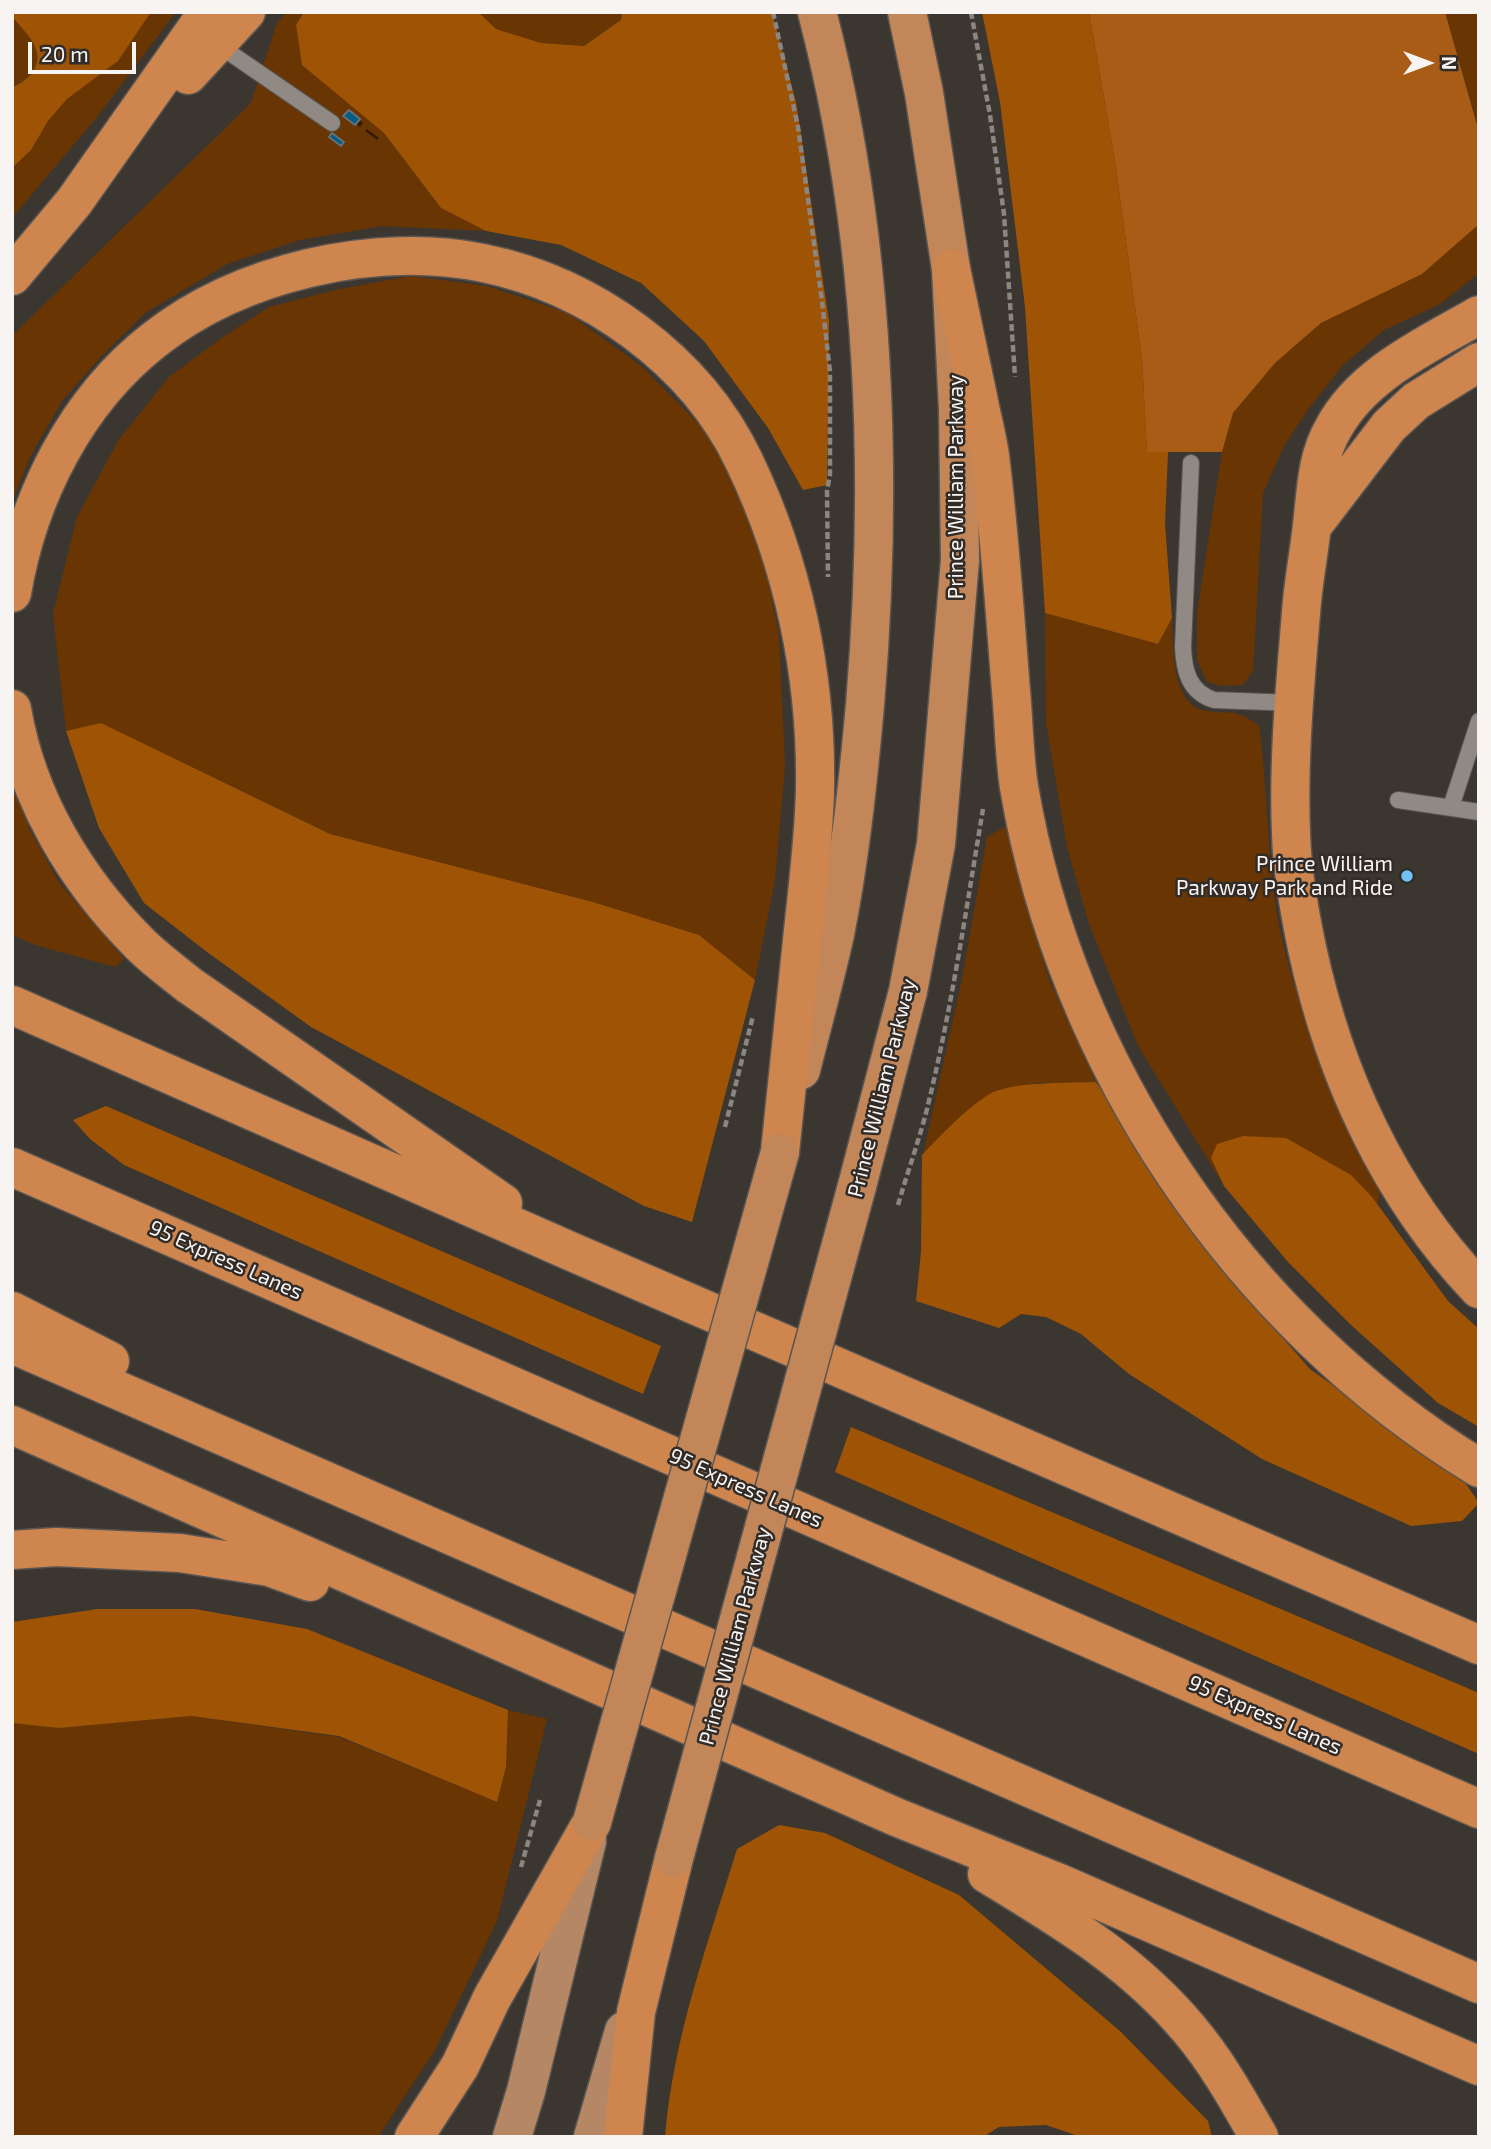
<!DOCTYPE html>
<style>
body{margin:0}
#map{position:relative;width:1491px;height:2149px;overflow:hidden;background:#3c3631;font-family:"Exo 2",sans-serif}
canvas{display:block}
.frame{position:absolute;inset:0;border:14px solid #f8f4f1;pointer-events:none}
.north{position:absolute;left:1393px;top:28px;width:70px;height:70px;-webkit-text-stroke:5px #322c28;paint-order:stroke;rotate:90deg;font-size:19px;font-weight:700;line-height:28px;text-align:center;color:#f8f4f1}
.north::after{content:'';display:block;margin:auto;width:24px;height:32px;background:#f8f4f1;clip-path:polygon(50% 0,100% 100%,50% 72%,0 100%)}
.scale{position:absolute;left:28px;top:42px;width:108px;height:32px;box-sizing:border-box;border:4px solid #f8f4f1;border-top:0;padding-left:9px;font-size:21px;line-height:24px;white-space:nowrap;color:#f8f4f1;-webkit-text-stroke:5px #322c28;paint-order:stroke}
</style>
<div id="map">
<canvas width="1491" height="2149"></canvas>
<div class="frame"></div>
<div class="north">N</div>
<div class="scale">20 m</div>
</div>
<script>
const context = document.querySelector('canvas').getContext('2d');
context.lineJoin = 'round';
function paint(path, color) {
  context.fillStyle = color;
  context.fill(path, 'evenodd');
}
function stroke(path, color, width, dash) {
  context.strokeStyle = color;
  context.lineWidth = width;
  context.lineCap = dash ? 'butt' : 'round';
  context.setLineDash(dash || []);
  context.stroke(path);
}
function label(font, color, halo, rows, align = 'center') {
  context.font = font + ' "Exo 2",sans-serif';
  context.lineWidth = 5;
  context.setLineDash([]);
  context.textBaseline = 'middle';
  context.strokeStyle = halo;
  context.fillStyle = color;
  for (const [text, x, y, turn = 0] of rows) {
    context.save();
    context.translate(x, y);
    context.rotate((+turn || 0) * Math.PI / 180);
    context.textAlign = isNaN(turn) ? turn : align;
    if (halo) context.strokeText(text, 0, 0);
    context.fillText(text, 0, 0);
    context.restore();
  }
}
const green = new Path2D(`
 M 151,12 L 176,12 L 97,117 L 12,218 L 12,168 L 31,150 L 48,121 L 67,99 L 118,61 Z
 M 286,12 L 304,12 L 296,25 L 302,64 L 384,133 L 441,208 L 486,231 L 382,226 L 300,240 L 227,264 L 145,313 L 100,358 L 62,401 L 30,457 L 12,502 L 12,336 L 251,103 L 277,23 Z
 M 478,12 L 622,12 L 621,20 L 584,46 L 541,43 L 495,29 Z
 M 1445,12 L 1479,12 L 1479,132 L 1476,120 Z
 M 12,16 C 24,32 46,49 34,70 C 29,78 21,84 12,87 Z
 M 1479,223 L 1479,273 L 1440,304 L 1384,330 L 1342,366 L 1307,411 L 1284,446 L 1263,493 L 1253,671 L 1243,685 L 1222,686 L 1207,682 L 1197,660 L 1197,613 L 1222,452 L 1233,413 L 1275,363 L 1321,323 L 1422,274 Z
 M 411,276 L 487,286 L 568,313 L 641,366 L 714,439 L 758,529 L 779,635 L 785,766 L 775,880 L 755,980 L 699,935 L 593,902 L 330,834 L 102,724 L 66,731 L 53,614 L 77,517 L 118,441 L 169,377 L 223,337 L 269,307 L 340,289 Z
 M 1045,613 L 1158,644 L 1172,618 C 1173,643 1171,703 1203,710 C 1229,716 1234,706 1259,726 C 1269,797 1266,869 1282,939 C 1302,1027 1341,1107 1380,1188 L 1378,1205 L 1351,1175 L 1211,1158 L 1224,1186 L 1138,1046 L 1089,924 L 1067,847 L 1046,723 Z
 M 12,783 L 29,828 L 58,881 L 124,959 L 115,967 L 35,945 L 12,935 Z
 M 1006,826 L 1022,892 L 1049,979 L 1096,1082 L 1035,1083 L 949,1127 L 923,1155 L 962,979 L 987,837 Z
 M 508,1710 L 547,1719 L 497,1921 L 435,2050 L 378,2137 L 12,2137 L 12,1723 L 59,1728 L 191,1716 L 339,1737 L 497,1802 L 506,1767 Z`);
const forest = new Path2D(`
 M 12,12 L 151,12 L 118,61 L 67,99 L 48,121 L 31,150 L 12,168 L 12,87 C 21,84 29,78 34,70 C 46,49 24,32 12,16 Z
 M 304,12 L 478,12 L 496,29 L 541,43 L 584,46 L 621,20 L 622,12 L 772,12 L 796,102 L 829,321 L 827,485 L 803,490 L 768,428 L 704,341 L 641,283 L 561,245 L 486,231 L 441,208 L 384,133 L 302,65 L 296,25 Z
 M 982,12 L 1089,12 L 1115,161 L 1142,359 L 1147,451 L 1168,452 L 1165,524 L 1172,618 L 1158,644 L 1045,613 L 1025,307 L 1000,102 Z
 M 101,723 L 330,834 L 593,902 L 699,935 L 755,980 L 692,1222 L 644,1206 L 311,1027 L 207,952 L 144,903 L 99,828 L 66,731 Z
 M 1096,1082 L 1206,1251 L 1310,1369 L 1460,1475 L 1479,1503 L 1462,1521 L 1411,1526 L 1262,1459 L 1129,1374 L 1081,1334 L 1046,1317 L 1021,1314 L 999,1328 L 916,1301 L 921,1252 L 922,1155 C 942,1134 963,1111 988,1095 C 1010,1081 1069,1083 1096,1082 Z
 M 106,1106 L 661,1346 L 643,1394 L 124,1165 L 90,1139 L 73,1120 Z
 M 1243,1136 L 1286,1138 L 1351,1175 L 1372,1197 L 1448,1301 L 1479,1329 L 1479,1427 L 1438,1403 L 1351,1325 L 1288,1262 L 1224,1186 L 1211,1158 L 1217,1144 Z
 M 851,1427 L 1479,1693 L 1479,1754 L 835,1472 Z
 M 97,1609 L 195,1609 L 307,1629 L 508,1710 L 506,1767 L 497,1802 L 339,1736 L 191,1716 L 59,1728 L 12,1723 L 12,1622 Z
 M 779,1825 L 825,1833 L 959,1895 L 1120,2031 L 1208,2121 L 1212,2137 L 1081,2137 L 1046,2125 L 999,2127 L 983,2137 L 665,2137 C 673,2038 708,1943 737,1849 Z`);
const water = new Path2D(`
 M 1089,12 L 1445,12 L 1479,132 L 1478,225 L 1422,274 L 1321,323 L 1275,363 L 1233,413 L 1222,452 L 1147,452 L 1142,359 L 1115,161 Z`);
const shadow = new Path2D(`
 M 354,115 L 363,123 L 360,127 L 356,124 Z
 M 367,129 L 379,138 L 377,140 L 365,131 Z`);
const building = new Path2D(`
 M 349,110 L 360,119 L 355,125 L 343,116 Z
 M 332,133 L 344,142 L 341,146 L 329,137 Z`);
const path = new Path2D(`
 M 773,12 L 798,127 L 822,301 L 830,372 L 830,474 L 827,491 L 828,577
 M 971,12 L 990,115 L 1004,214 L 1015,377
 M 725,1127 L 753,1016
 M 898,1205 C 907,1174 918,1143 926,1113 C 951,1013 966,910 983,809
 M 521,1867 L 540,1800`);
const service = new Path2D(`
 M 217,44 L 332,123
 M 1191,463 L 1183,647 C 1184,671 1189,692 1214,700 L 1294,703
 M 1398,800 L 1479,812
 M 1451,807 L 1479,721`);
const primary = new Path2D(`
 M 512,2137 L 526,2091 L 587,1841
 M 593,2137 L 624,2031`);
const trunk = new Path2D(`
 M 801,1070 C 812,1025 825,980 835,934 C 850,859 858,782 865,705 C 884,474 876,237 817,12
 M 857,1186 L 908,991 L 936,844 L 960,560 L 958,410 L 951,269 L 924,93 L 907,12`);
const motorway = new Path2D(`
 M 188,75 L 246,12
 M 951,269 C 960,312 969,354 978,397 C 982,419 989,442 991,464 C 1000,539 1005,615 1011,691 C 1014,722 1014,755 1019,787 C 1066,1064 1238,1321 1479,1468
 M 12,276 L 74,202 L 208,12
 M 1479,315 C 1427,345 1362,374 1333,429 C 1316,458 1316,493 1312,525 C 1309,554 1303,583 1301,613 C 1295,686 1288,760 1291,833 C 1292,872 1299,910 1307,948 C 1334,1074 1389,1195 1479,1289
 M 1314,524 L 1389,426 L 1416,401 L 1479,362
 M 12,593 C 28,497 76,401 154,340 C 240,272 375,241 483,263 C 591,285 696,360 744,461 C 793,563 817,676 815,789 C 814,840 807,891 802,941 C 795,1011 787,1081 780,1152
 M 12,709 C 27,799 76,880 140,944 C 155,959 173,972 189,985 L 503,1203
 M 12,1005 L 570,1251 L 1479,1645
 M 12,1167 L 1479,1809
 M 12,1311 L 110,1361
 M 12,1344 L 1479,1984
 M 12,1425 L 896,1817 L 1057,1882 L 1479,2066
 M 12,1550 L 56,1547 L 180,1553 L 269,1567 L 310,1582
 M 987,1874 C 1062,1920 1131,1960 1189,2029 C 1217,2062 1238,2100 1259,2137
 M 414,2137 L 460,2066 L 492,1998 L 592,1822
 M 623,2137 L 636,2012 L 674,1858`);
const trunkBridge = new Path2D(`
 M 592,1822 L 780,1152
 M 674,1858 L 857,1186`);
const markers = [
 [1407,876,7,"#71c1f5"]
];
const streetNames = [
 ["Prince William Parkway",956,487,-90],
 ["Prince William Parkway",882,1088,-76],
 ["95 Express Lanes",226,1260,24],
 ["95 Express Lanes",746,1488,24],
 ["Prince William Parkway",735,1636,-75],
 ["95 Express Lanes",1265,1715,24]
];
const poiNames = [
 ["Prince William",1393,864],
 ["Parkway Park and Ride",1393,888]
];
paint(green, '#693503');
paint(forest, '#9f5305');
paint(water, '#a85c16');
paint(shadow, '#0007');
paint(building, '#015d87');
stroke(building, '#687075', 2);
stroke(service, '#5a5551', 18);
stroke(primary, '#5a5551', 41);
stroke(trunk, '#5a5551', 41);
stroke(motorway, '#5a5551', 41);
stroke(path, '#8b8682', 4.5, [7, 3.5]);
stroke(service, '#908984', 16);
stroke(primary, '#b68764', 38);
stroke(trunk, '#c28659', 38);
stroke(motorway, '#cf854e', 38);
stroke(trunkBridge, '#5a5551', 41, []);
stroke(trunkBridge, '#c28659', 38);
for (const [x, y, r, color] of markers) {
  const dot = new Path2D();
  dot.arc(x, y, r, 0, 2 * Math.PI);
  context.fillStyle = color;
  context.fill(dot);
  stroke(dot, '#322c28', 2.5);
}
label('21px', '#f8f4f1', '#322c28', streetNames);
label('21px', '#f8f4f1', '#322c28', poiNames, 'right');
</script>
